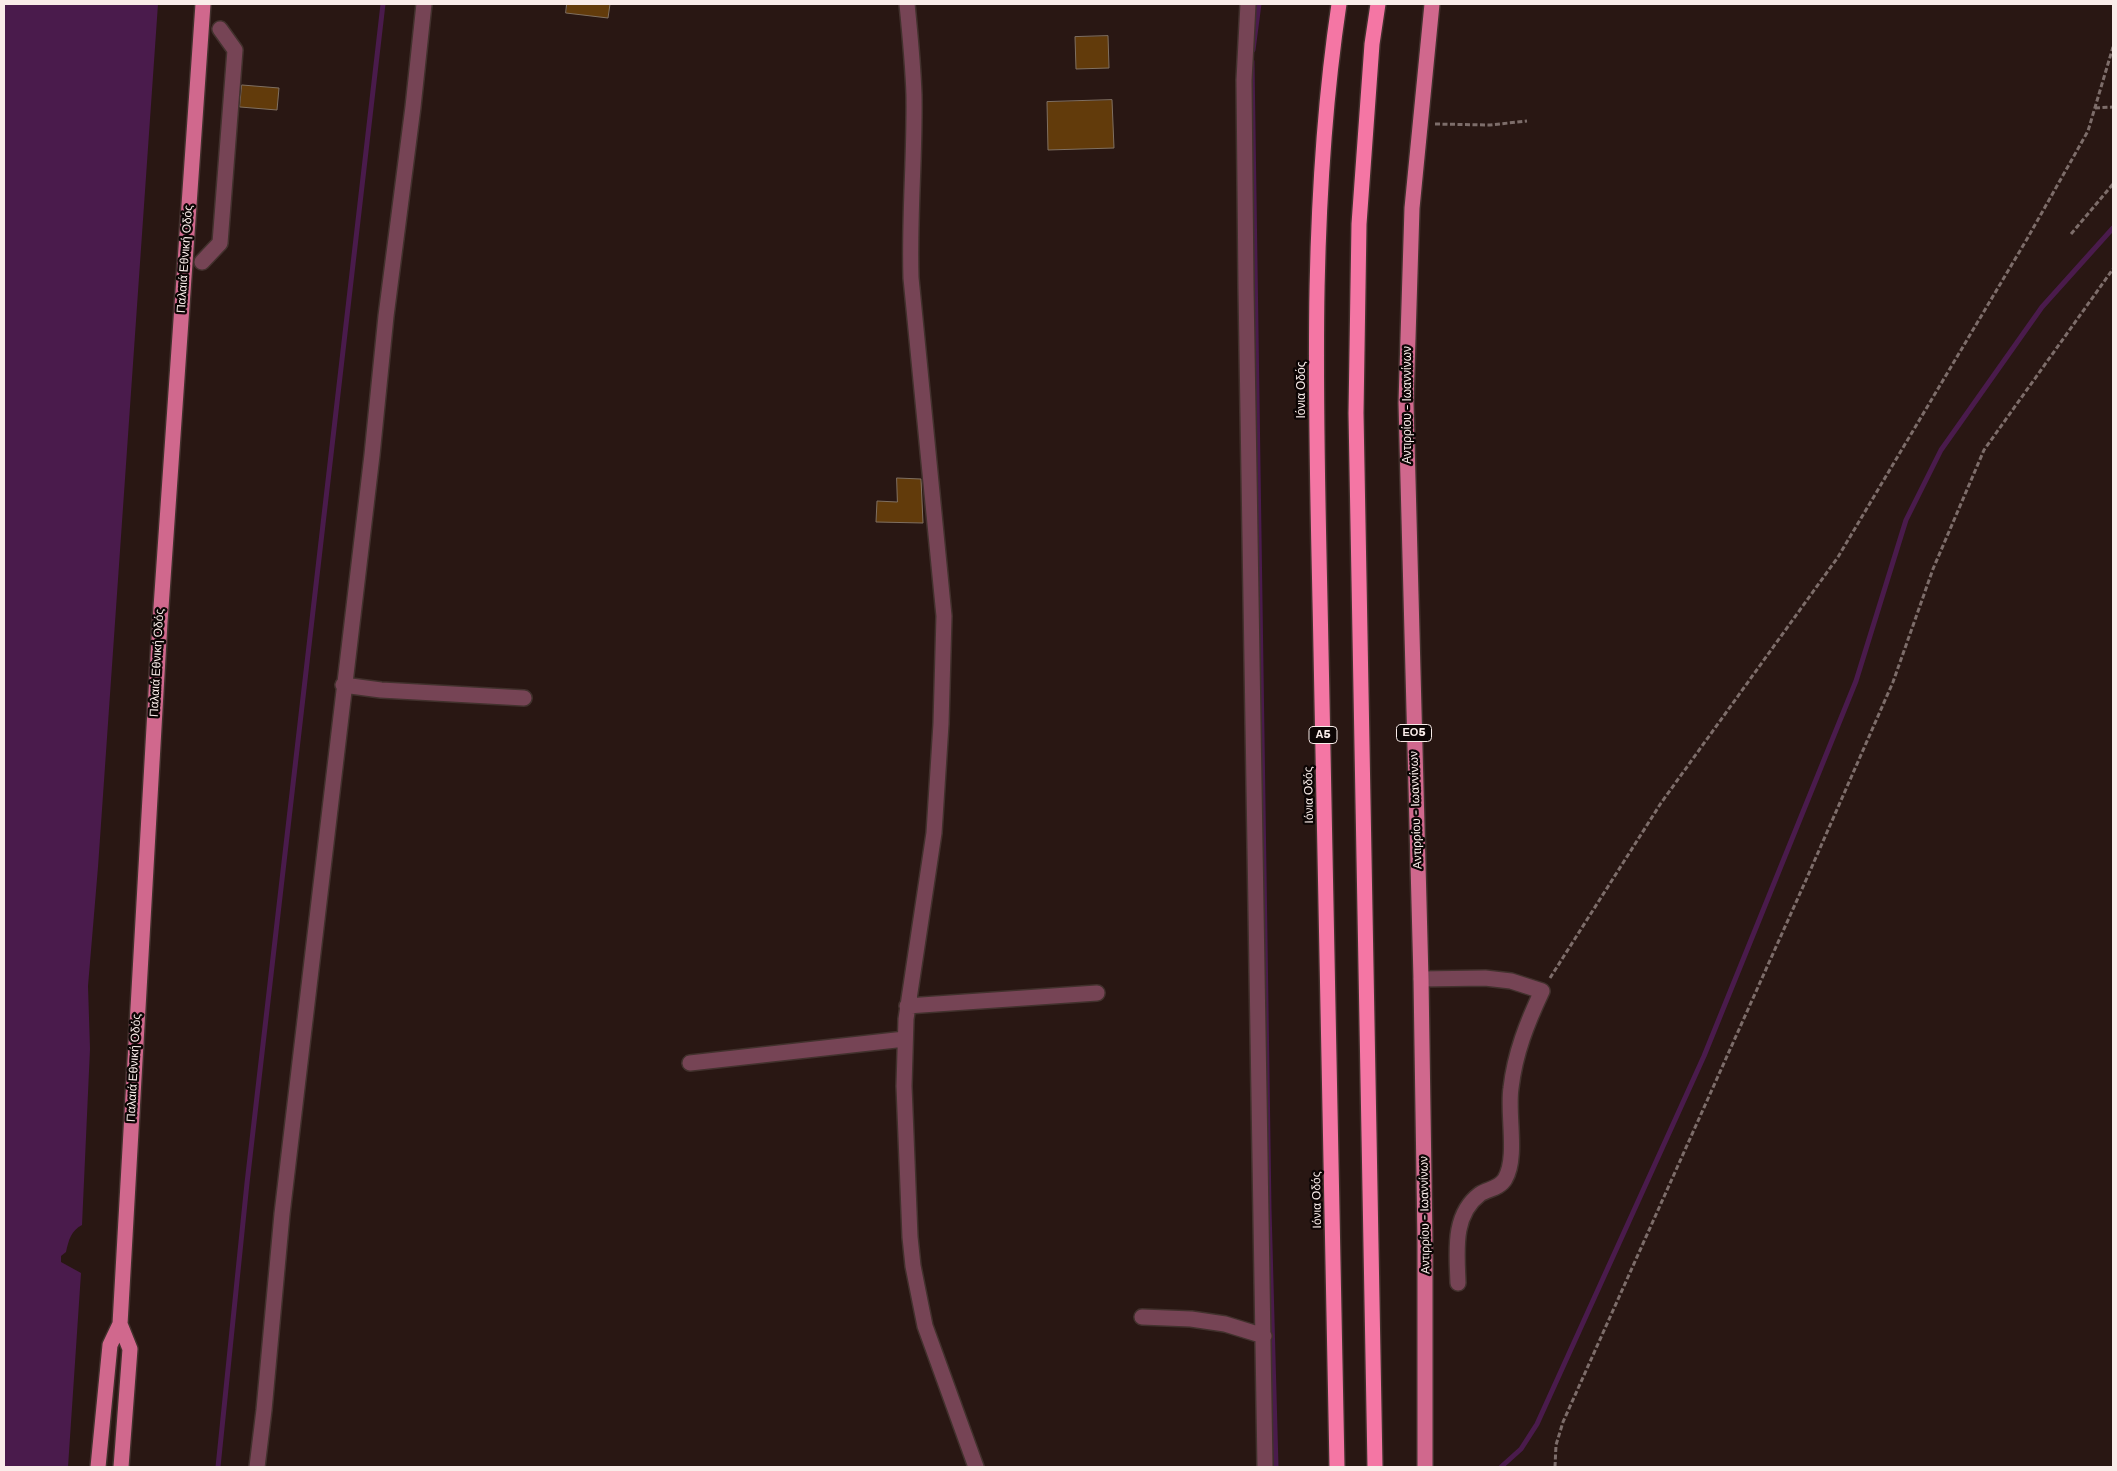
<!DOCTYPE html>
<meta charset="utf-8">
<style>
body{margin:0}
#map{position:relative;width:2117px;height:1471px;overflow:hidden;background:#291713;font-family:Rubik,sans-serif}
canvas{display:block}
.frame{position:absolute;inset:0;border:5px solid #f9ece9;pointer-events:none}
</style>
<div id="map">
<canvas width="2117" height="1471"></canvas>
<div class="frame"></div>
</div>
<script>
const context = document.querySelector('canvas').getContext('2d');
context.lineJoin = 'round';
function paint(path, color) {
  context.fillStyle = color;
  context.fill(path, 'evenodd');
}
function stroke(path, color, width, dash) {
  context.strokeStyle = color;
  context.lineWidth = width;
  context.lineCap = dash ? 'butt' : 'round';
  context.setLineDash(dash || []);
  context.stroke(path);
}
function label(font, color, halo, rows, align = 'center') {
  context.font = font + ' Rubik,sans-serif';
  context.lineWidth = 4.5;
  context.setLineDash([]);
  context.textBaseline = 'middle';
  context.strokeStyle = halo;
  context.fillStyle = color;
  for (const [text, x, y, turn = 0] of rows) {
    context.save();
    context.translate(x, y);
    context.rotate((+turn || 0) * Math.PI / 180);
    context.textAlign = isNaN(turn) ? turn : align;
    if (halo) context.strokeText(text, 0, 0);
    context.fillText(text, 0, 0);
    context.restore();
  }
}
const water = new Path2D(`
 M 4,4 L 158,4 L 98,867 L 88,986 L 90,1049 L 82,1225 C 71,1231 69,1239 66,1252 L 61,1256 L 61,1262 L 81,1273 L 68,1467 L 4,1467 Z`);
const stream = new Path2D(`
 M 1253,50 L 1259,4
 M 1252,61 L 1269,1209 L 1276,1467
 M 218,1467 L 247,1183 L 383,4
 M 1501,1467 L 1521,1449 L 1537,1424 L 1704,1056 L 1856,681 L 1906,520 L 1941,450 L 2042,307 L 2113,228`);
const building = new Path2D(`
 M 567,4 L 610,4 L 608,18 L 566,13 Z
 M 1108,36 L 1109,68 L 1076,69 L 1075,37 Z
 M 242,85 L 279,88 L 277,110 L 240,107 Z
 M 1112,100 L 1114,148 L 1048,150 L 1047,102 Z
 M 897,478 L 921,479 L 923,523 L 876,522 L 877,501 L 897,502 Z`);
const path = new Path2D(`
 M 2095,108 L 2113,107
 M 1435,124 L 1490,125 L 1527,121
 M 2071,234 L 2113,184
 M 1550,978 L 1661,803 L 1838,557 L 2027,239 L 2088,131 L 2113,47
 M 1555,1467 L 1556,1445 L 1563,1422 L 1806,880 L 1893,682 L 1933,569 L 1984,450 L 2113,269`);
const minor = new Path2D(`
 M 907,4 C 910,34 913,65 914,95 C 915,156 909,217 911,278 L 944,616 L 941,724 L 934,833 L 906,1019 L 904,1086 L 910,1237 L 913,1266 L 925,1326 L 976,1467
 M 1248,4 L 1244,80 L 1246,288 L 1265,1467
 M 202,262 L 220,243 L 235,50 L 220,29
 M 343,685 L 381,690 L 524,698
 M 1421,979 L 1485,978 L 1511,981 L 1542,991 C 1527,1023 1515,1053 1511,1088 C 1507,1114 1518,1157 1505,1179 C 1500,1188 1488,1189 1480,1194 C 1452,1215 1457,1252 1458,1283
 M 907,1006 L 1097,993
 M 690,1063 L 905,1039
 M 1142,1317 L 1191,1319 L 1225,1324 L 1264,1336
 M 257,1467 L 264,1410 L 282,1214 L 372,455 L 386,316 L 413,107 L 424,4`);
const major = new Path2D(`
 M 120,1324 L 130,1349 L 121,1467
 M 98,1467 L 110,1345 L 120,1324 L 160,622 L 203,4
 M 1425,1467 L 1425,1243 L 1421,979 L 1406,403 L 1412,208 L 1432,4`);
const highway = new Path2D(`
 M 1337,1467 C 1332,1195 1327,923 1321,650 C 1317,435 1307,217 1339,4
 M 1375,1467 L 1356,413 L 1359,224 L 1372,44 L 1378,4`);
const shields = [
 [1414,733,35],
 [1323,735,28]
];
const shieldNames = [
 ["ΕΟ5",1414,733],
 ["Α5",1323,735]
];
const streetNames = [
 ["Παλαιά Εθνική Οδός",185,259,-86],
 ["Ιόνια Οδός",1302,390,-90],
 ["Αντιρρίου - Ιωαννίνων",1408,405,-90],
 ["Παλαιά Εθνική Οδός",157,663,-87],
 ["Ιόνια Οδός",1309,795,-91],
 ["Αντιρρίου - Ιωαννίνων",1416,810,-92],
 ["Παλαιά Εθνική Οδός",134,1068,-87],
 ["Ιόνια Οδός",1317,1200,-91],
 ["Αντιρρίου - Ιωαννίνων",1425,1215,-91]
];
paint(water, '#4a1b4c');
stroke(stream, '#4a1b4c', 5);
paint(building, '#623b0b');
stroke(building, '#807061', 1);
stroke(minor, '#42312d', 18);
stroke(major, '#42312d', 18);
stroke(highway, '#42312d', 18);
stroke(path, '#7d6d6a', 3, [5, 2.5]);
stroke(minor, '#764455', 15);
stroke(major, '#d0688d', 15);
stroke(highway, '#f476a4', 15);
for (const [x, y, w] of shields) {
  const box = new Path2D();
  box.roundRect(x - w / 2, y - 8.5, w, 17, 4);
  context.fillStyle = '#0c0504';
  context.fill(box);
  stroke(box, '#f9ece9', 1);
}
label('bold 11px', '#f9ece9', null, shieldNames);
label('12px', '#f9ece9', '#0c0504', streetNames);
</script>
